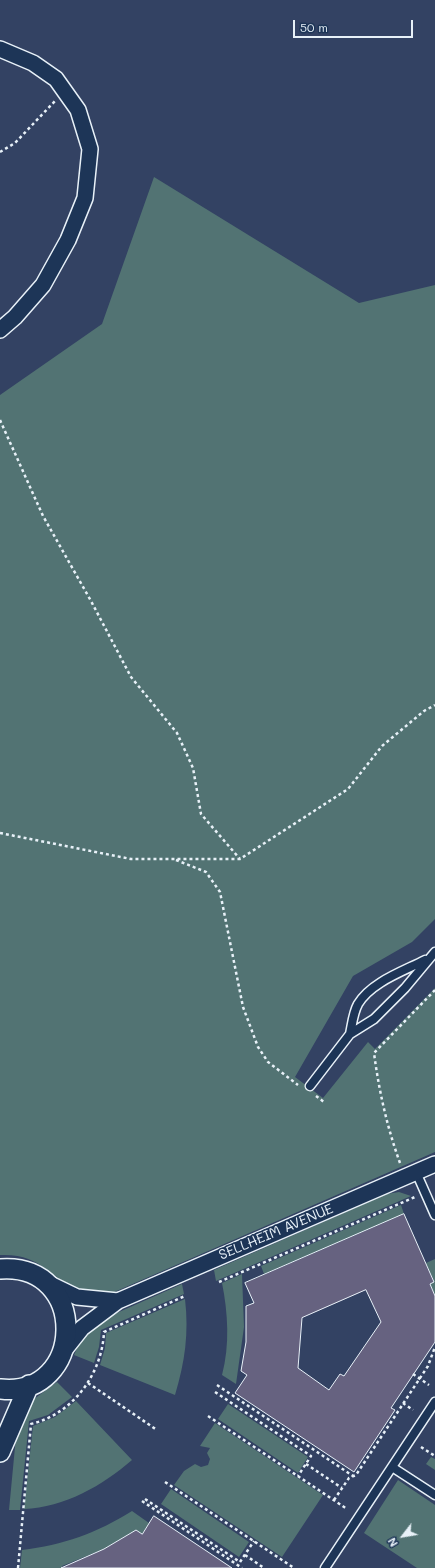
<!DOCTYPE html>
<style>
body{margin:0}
#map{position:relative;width:435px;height:1568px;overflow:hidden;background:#334263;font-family:Mali,sans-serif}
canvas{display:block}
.north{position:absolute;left:383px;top:1516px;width:40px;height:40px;-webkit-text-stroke:3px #1d3557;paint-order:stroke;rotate:239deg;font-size:11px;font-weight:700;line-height:16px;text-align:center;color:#e8f1f8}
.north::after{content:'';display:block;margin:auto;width:14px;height:18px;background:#e8f1f8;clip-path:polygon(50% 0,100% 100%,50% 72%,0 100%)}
.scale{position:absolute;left:293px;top:20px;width:120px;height:18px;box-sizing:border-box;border:2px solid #e8f1f8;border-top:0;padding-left:5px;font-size:12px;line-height:14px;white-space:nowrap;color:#e8f1f8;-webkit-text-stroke:3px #1d3557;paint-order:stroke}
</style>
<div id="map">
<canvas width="435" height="1568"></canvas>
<div class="north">N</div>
<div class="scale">50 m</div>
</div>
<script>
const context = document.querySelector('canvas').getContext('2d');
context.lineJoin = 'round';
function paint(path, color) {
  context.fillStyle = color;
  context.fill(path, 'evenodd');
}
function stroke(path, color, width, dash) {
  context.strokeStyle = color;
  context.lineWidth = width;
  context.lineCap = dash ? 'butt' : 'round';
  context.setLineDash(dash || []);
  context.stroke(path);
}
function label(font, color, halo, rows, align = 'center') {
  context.font = font + ' Mali,sans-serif';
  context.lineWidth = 3;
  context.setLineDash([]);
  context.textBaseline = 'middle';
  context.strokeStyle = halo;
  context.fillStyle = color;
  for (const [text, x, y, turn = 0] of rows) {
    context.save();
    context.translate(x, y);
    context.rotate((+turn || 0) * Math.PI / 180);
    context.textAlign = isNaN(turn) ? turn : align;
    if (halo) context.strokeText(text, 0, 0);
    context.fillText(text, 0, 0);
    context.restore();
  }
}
const green = new Path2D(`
 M 154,177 L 359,303 L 435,285 L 435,919 L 412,942 L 353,976 L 295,1077 L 323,1098 L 368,1042 L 375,1049 L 435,988 L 435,1152 L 112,1293 C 103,1293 89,1295 81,1292 C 49,1278 42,1253 0,1255 L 0,395 L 102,324 Z
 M 399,1192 L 411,1196 L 216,1281 L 214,1270 L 387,1194 Z
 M 401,1205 L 404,1214 L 264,1274 L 261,1266 Z
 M 435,1259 L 435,1296 L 430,1284 L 434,1281 L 426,1263 Z
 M 242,1274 L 244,1327 L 236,1384 L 222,1375 C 230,1345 228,1313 222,1283 Z
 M 182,1284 L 184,1294 L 101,1330 L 99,1347 L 94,1363 L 74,1355 L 83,1335 L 101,1320 Z
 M 185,1299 C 189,1333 185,1362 175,1395 L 100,1365 L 105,1348 L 106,1333 Z
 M 57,1382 L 72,1397 L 48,1415 L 29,1421 L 20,1510 L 9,1510 L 17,1426 L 30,1402 Z
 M 76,1401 L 132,1460 C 102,1486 65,1507 24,1509 L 33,1426 L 55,1417 Z
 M 228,1404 L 308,1457 L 298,1473 L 218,1419 Z
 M 215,1423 L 323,1495 L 282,1557 L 174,1485 L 184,1471 L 195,1464 L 201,1467 L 208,1465 L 210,1459 L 207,1453 L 210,1448 L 200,1446 Z
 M 431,1457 L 435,1459 L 435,1470 L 426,1464 Z
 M 398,1480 L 435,1505 L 435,1568 L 417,1568 L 364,1533 Z
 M 171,1489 L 249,1542 L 239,1557 L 161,1504 Z
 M 132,1511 L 149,1523 L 142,1534 L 136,1530 L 104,1549 L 62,1566 L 62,1568 L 20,1568 L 22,1550 C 63,1545 97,1533 132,1511 Z`);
const building = new Path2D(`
 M 404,1214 L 434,1282 L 430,1284 L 435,1296 L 435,1342 L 391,1408 L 395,1410 L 354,1472 L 235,1393 L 247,1375 L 241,1371 L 246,1342 L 246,1306 L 254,1303 L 245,1283 ZM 366,1290 L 381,1322 L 344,1376 L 340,1374 L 329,1390 L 298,1368 L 302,1318 Z
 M 154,1516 L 232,1568 L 61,1568 L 104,1549 L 136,1530 L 142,1534 Z`);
const path = new Path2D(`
 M 0,152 L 15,143 L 55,101
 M 0,420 L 43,516 L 91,601 L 131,677 L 177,733 L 193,768 L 201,814 L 240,859
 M 0,833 L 131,859 L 240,859 L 348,789 L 382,746 L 424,711 L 435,705
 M 176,860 L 206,872 L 220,892 L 243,1007 L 258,1047 L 268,1062 L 298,1085
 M 316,1096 L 324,1102
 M 400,1163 C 387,1127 379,1091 374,1053 L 435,990
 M 219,1282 L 415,1197
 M 413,1374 L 429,1385
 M 88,1383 L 157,1430
 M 217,1385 L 353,1476
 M 215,1392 L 311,1456 L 298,1476
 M 403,1403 L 413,1410
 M 208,1416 L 347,1509
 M 421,1447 L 435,1456
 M 306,1464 L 342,1488
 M 165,1482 L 294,1568
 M 145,1499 L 240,1562 L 254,1541
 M 334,1500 L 349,1478 L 356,1475 L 428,1366 L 435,1347
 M 142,1501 L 242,1568
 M 245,1555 L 264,1568
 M 18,1568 L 31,1424 C 73,1414 102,1374 104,1332 L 185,1296`);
const service = new Path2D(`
 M 350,1034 C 352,1025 353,1013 358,1004 C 371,982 404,971 425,960
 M 310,1086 L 350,1034 L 374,1019 L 405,988 L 435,952
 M 416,1172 L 435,1215
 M 392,1467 L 435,1495
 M 325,1568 L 435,1402`);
const minor = new Path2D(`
 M 0,49 L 33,63 L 56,79 L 78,110 L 90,149 L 85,198 L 68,240 L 43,285 L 15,317 L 0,330
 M 46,1282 L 77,1297 L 118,1301
 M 63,1352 L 82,1328 L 118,1301 L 435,1164`);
const tertiary = new Path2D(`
 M 0,1269 C 90,1262 86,1399 0,1389
 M 0,1452 L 29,1385`);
const streetNames = [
 ["SELLHEIM AVENUE",276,1232,-23]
];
paint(green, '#527373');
paint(building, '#666280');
stroke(building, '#e8f1f8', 1);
stroke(service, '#e8f1f8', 11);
stroke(minor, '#e8f1f8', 18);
stroke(tertiary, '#e8f1f8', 22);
stroke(path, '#e8f1f8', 2.5, [3, 3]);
stroke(service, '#1d3557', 8);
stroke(minor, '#1d3557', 15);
stroke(tertiary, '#1d3557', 19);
label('14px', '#e8f1f8', '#1d3557', streetNames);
</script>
